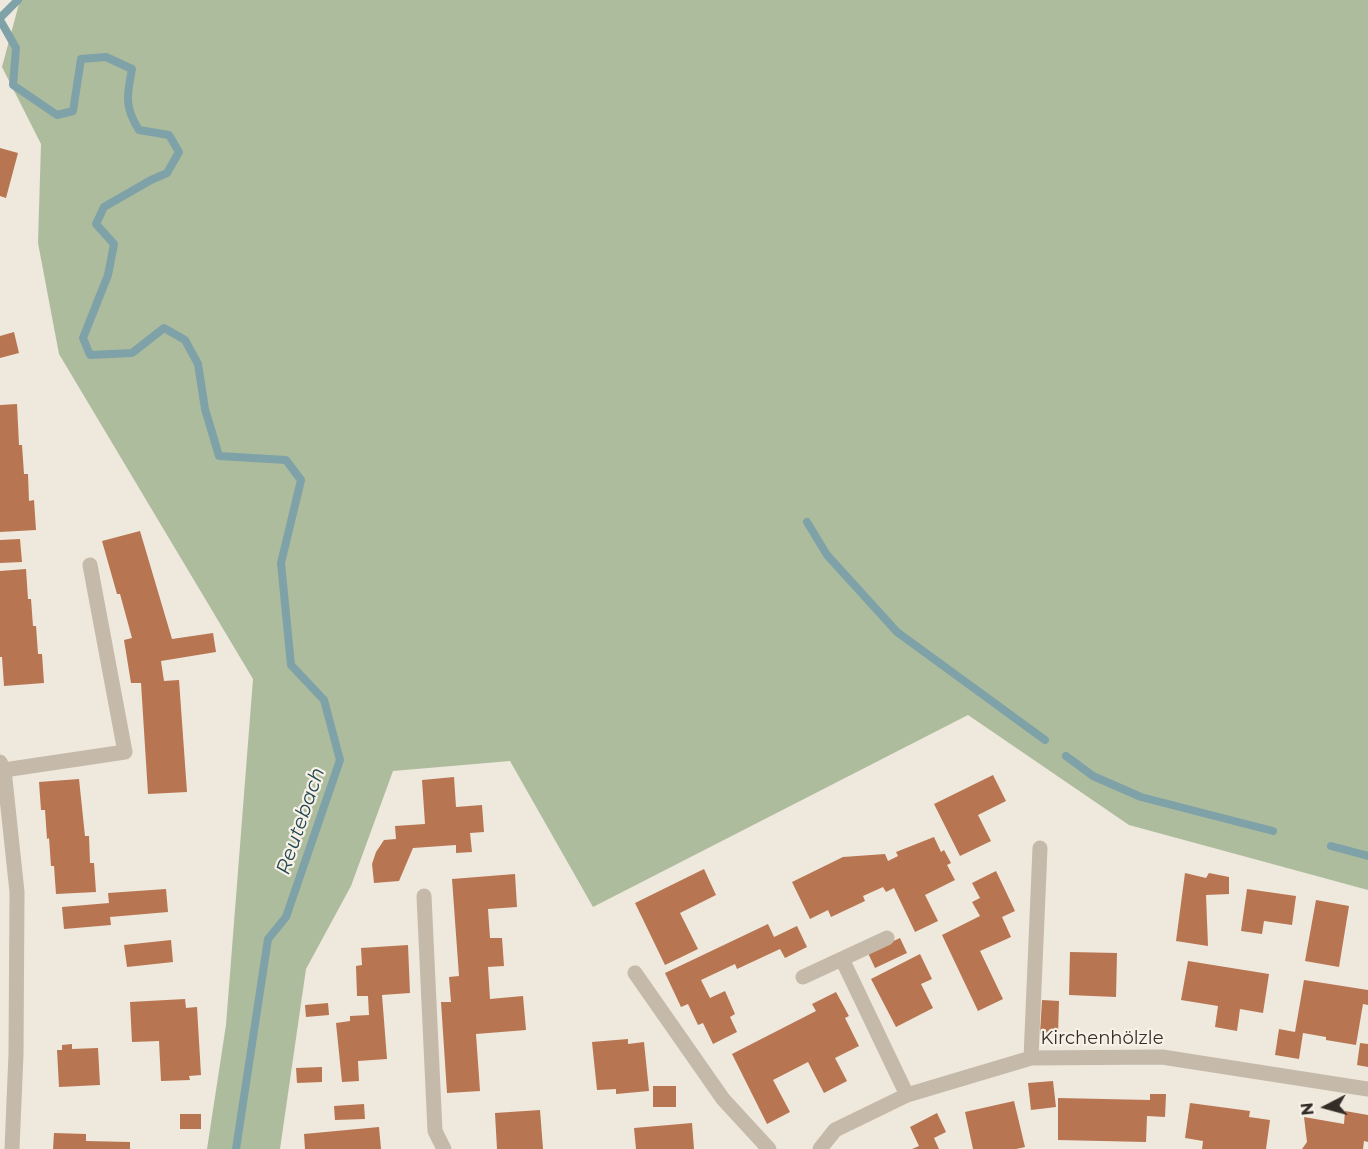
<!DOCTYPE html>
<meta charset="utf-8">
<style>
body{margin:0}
#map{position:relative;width:1368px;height:1149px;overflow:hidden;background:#efe8dc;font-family:Montserrat,sans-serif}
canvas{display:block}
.north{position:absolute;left:1296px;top:1077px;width:60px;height:60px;-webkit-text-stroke:4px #f7f1e8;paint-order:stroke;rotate:264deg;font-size:16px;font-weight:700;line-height:24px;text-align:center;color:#332d28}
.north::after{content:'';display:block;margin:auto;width:21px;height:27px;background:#332d28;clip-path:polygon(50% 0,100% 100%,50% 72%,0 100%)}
</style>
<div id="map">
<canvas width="1368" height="1149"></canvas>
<div class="north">N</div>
</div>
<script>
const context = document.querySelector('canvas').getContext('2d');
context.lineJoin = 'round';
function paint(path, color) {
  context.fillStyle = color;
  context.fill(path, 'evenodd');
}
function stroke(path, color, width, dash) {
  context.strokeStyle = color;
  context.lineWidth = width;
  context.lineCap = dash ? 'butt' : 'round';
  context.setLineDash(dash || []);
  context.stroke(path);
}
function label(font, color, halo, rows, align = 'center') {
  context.font = font + ' Montserrat,sans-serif';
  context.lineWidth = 4.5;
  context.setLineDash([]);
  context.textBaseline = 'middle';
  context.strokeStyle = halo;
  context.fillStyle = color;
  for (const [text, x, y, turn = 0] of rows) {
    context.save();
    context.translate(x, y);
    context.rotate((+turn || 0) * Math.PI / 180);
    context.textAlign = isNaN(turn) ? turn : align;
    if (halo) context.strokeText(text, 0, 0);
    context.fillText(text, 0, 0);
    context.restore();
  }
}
const green = new Path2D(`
 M 20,0 L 1368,0 L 1368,890 L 1129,825 L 968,715 L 593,907 L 510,761 L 393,771 L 351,886 L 306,969 L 280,1149 L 207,1149 L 226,1025 L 253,679 L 59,354 L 38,243 L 41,144 L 2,67 Z`);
const stream = new Path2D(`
 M 0,18 L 18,0
 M 0,20 L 16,48 L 13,85 L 57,115 L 73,111 L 81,59 L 106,57 L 132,69 C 127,95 124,107 139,130 L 169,135 L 179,152 L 167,173 L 151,180 L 104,207 L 96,224 L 114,244 L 108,275 L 83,338 L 90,355 L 132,353 L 164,328 L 185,340 L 198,364 L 205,409 L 219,456 L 286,460 L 301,480 L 281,563 L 291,665 L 324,700 L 340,760 L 286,917 L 268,939 L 236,1149
 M 807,522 L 827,555 L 897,632 L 1045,740
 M 1066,756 L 1093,776 L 1141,797 L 1273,831
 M 1331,846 L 1368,856`);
const building = new Path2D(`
 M 0,148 L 18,153 L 6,198 L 0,196 Z
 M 14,332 L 19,353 L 0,358 L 0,336 Z
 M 17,404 L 19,445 L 22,445 L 24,474 L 28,474 L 29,501 L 34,500 L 36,530 L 0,532 L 0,405 Z
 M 140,531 L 172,639 L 213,633 L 216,652 L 161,661 L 164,681 L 179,680 L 187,792 L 148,794 L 141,683 L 131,683 L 124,640 L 132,638 L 120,594 L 117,594 L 102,541 Z
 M 20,539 L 22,562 L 0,563 L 0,540 Z
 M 26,569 L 28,599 L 31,599 L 33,626 L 36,626 L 38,654 L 42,654 L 44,683 L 4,686 L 2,657 L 0,657 L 0,571 Z
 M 993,775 L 1006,801 L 978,815 L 991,841 L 960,856 L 934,804 Z
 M 454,777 L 456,807 L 482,805 L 484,832 L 470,833 L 472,852 L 456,853 L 456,845 L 413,848 L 399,881 L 374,883 L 372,864 L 376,852 L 384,840 L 396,839 L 395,826 L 425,824 L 422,780 Z
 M 79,779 L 85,836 L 89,836 L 90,863 L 94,863 L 96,892 L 56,894 L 54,866 L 51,866 L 49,838 L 47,839 L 45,810 L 41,810 L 39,782 Z
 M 934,837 L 941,852 L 944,850 L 951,863 L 947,865 L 955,880 L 925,895 L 938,921 L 915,932 L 894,888 L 886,892 L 883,887 L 863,896 L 865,901 L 831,917 L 828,910 L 810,919 L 792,882 L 843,857 L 885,854 L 888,861 L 898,856 L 896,852 Z
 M 704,869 L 716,895 L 680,913 L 698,949 L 665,965 L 635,903 Z
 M 996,871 L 1015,911 L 1002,917 L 1011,937 L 980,951 L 1003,999 L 978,1011 L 942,935 L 980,916 L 972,902 L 980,898 L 972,883 Z
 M 1185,873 L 1206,878 L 1209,873 L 1229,877 L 1229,894 L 1206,895 L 1208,946 L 1176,941 Z
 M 515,874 L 517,907 L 488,909 L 490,938 L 502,938 L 504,966 L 488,967 L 490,999 L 523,996 L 526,1030 L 476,1034 L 480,1091 L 447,1093 L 441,1002 L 451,1002 L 449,977 L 459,976 L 452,879 Z
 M 166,889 L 168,912 L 110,917 L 111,925 L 64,929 L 62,907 L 109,903 L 108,893 Z
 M 1247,889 L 1296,896 L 1292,925 L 1264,921 L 1262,934 L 1241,931 Z
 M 1316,900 L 1349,906 L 1339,967 L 1305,961 Z
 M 768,924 L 774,937 L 797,926 L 807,947 L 785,958 L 780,949 L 737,969 L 735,964 L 701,980 L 710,998 L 725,991 L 735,1014 L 730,1017 L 737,1032 L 713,1044 L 703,1023 L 698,1025 L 688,1004 L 681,1007 L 665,973 Z
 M 900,938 L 907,953 L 875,968 L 868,953 Z
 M 171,940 L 173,962 L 127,967 L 124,945 Z
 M 408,945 L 410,993 L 382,995 L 387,1059 L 358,1061 L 359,1081 L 342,1082 L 336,1023 L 350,1021 L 350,1016 L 369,1015 L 368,996 L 357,996 L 356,966 L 362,965 L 361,948 Z
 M 1070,952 L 1117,953 L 1116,997 L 1069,995 Z
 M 920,954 L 932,979 L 921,984 L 933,1008 L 896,1027 L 871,979 Z
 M 1188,961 L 1269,974 L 1263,1013 L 1240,1009 L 1237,1031 L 1215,1027 L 1218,1006 L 1181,1000 Z
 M 1304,980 L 1368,990 L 1368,1005 L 1363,1004 L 1356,1045 L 1326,1040 L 1326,1037 L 1303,1033 L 1299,1059 L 1275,1055 L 1279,1029 L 1295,1032 Z
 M 836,992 L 849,1016 L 845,1018 L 859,1046 L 835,1058 L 847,1081 L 824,1093 L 808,1062 L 773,1080 L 790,1112 L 767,1124 L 732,1054 L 816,1011 L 812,1004 Z
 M 185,999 L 186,1008 L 197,1007 L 201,1075 L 189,1076 L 190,1080 L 161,1081 L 159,1041 L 132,1042 L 130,1002 Z
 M 1042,1000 L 1059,1001 L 1058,1035 L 1040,1034 Z
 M 328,1003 L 329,1015 L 306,1017 L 305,1005 Z
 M 628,1039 L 628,1044 L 644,1042 L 649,1091 L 616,1094 L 616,1089 L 597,1090 L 592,1042 Z
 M 1360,1043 L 1368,1044 L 1368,1067 L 1357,1065 Z
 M 72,1044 L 72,1049 L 98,1048 L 100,1085 L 59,1087 L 57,1050 L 62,1050 L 62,1045 Z
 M 322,1067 L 322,1082 L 297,1083 L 296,1068 Z
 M 1053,1081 L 1056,1107 L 1031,1110 L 1028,1083 Z
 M 653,1086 L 676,1086 L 676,1107 L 653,1107 Z
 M 1150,1094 L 1166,1094 L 1165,1117 L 1147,1116 L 1146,1142 L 1058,1140 L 1058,1098 L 1150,1100 Z
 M 1014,1101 L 1025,1147 L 1016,1149 L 973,1149 L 965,1112 Z
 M 1190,1103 L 1250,1111 L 1249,1117 L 1270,1120 L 1266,1149 L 1202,1149 L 1203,1141 L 1185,1138 Z
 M 364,1104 L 365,1119 L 335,1120 L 334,1106 Z
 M 540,1110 L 543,1149 L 497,1149 L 495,1113 Z
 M 1345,1111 L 1368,1115 L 1368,1142 L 1364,1141 L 1363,1149 L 1302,1149 L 1307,1142 L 1304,1117 L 1344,1124 Z
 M 937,1113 L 946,1132 L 934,1138 L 939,1149 L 912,1149 L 919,1146 L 910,1127 Z
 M 180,1114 L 201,1114 L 201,1129 L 180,1129 Z
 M 692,1123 L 694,1149 L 636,1149 L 634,1128 Z
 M 379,1127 L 381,1149 L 305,1149 L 304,1134 Z
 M 54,1133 L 86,1134 L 86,1141 L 130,1142 L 130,1149 L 53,1149 Z`);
const minor = new Path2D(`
 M 0,762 L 4,770 L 17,892 L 16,1054 L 12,1149
 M 4,770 L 125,752 L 90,565
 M 424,896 L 435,1131 L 444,1149
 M 842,959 L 907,1095
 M 635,973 L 723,1099 L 769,1149
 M 803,977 L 887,938
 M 1031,1058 L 1040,848
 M 820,1149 L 835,1130 L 907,1095 L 1031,1058 L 1162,1057 L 1368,1089`);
const streetNames = [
 ["Kirchenhölzle",1102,1039]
];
const waterNames = [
 ["Reutebach",301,821,-71]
];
paint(green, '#aebc9e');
stroke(stream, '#7ea2a8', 8);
paint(building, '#b87551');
stroke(minor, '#c5b9a9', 15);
label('18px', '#332d28', '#f7f1e8', streetNames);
label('italic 20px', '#234850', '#f7f1e8', waterNames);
</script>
